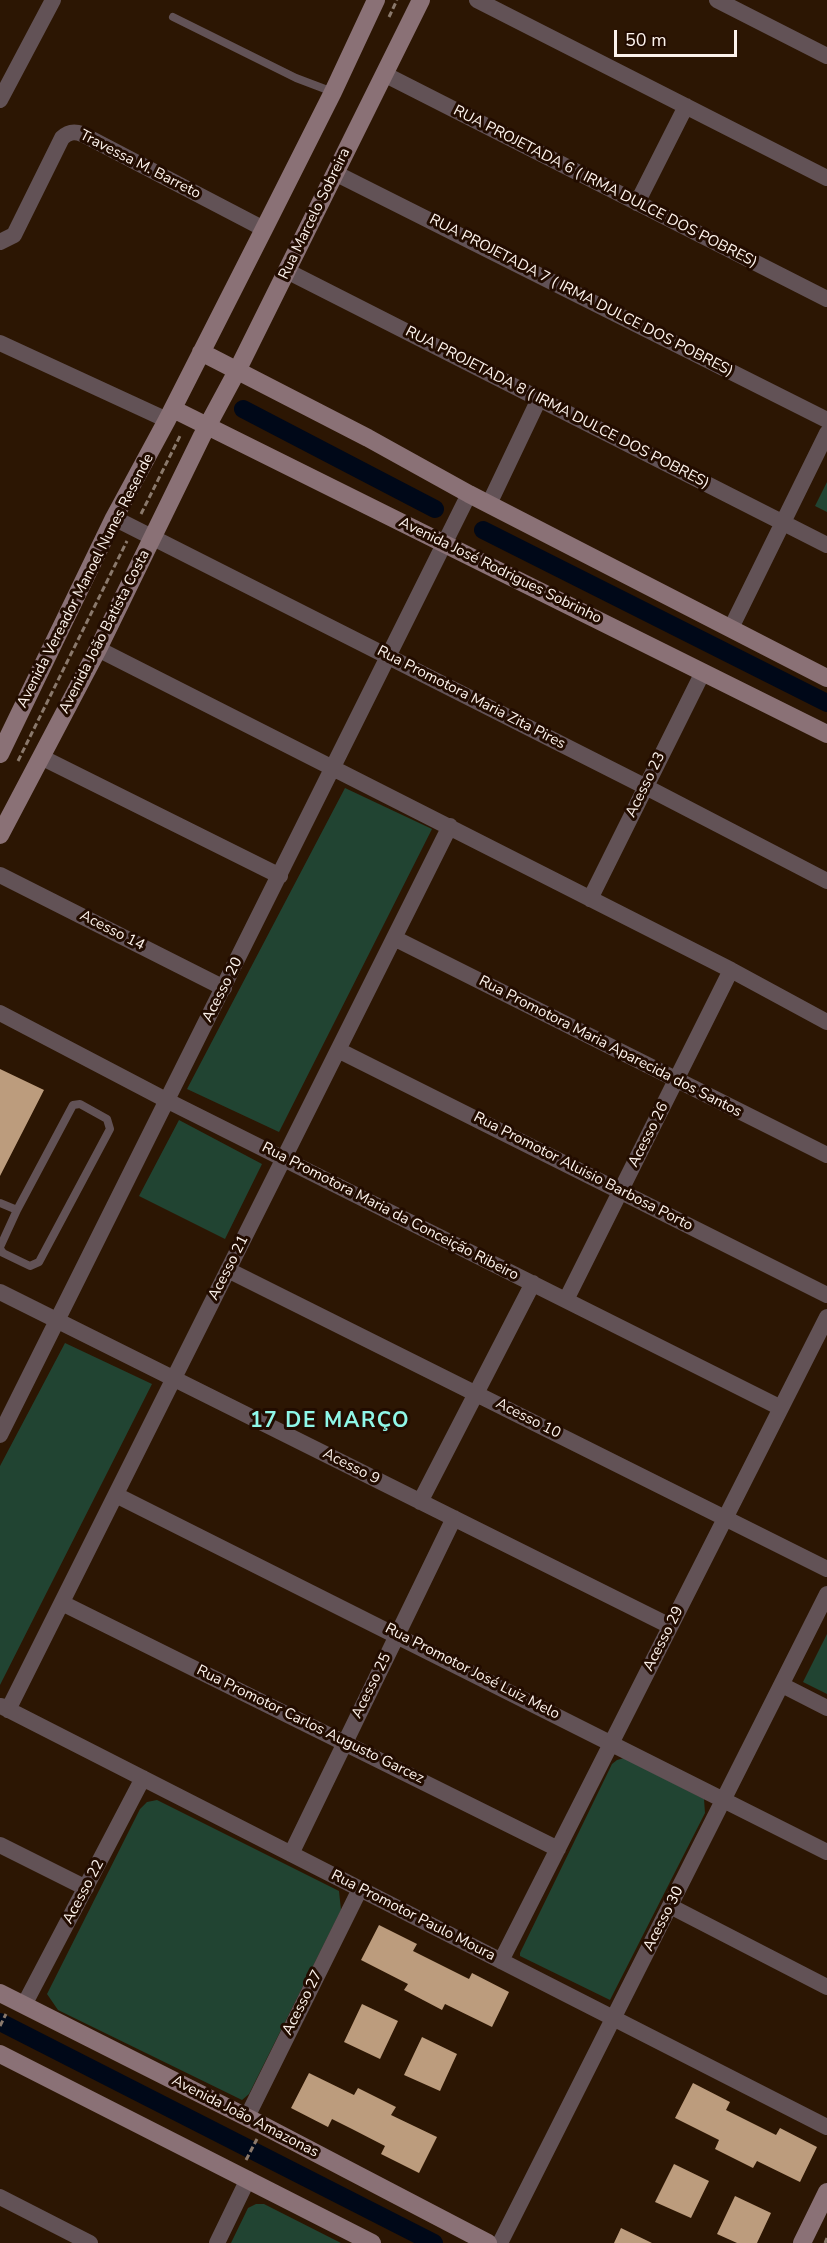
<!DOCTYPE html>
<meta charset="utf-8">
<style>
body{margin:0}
#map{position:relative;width:827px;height:2243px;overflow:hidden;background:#2c1603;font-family:"Nunito Sans",sans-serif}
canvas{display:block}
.scale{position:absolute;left:614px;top:30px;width:123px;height:27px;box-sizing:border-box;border:3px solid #fdf3ec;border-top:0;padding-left:8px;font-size:18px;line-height:21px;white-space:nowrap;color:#fdf3ec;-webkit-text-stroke:4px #220c00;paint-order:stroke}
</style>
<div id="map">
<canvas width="827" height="2243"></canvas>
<div class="scale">50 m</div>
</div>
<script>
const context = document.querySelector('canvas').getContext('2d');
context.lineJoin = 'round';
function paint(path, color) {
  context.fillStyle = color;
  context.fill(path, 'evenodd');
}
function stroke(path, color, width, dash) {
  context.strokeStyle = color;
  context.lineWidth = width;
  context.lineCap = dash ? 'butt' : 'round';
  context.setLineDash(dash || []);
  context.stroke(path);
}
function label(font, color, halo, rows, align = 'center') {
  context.font = font + ' "Nunito Sans",sans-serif';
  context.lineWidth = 6;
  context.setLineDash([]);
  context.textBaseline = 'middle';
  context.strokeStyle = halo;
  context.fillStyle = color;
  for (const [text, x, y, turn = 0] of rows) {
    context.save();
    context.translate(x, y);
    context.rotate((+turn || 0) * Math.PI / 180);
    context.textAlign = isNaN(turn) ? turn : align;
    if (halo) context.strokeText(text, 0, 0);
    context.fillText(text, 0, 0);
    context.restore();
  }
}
const green = new Path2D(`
 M 827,482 L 827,512 L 815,506 Z
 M 345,788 L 432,829 L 279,1132 L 187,1089 Z
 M 179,1120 L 262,1164 L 225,1239 L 139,1196 Z
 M 65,1343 L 152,1384 L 0,1685 L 0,1466 Z
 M 827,1634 L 827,1694 L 803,1682 Z
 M 624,1758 L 704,1799 L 705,1813 L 610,2000 L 520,1956 L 520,1953 L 612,1764 L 617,1760 Z
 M 157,1800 L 339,1891 L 341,1910 L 249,2094 L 242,2100 L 58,2010 L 47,1994 L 140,1809 L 147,1802 Z
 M 256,2204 L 264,2204 L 341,2243 L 231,2243 L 248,2208 Z`);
const canal = new Path2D(`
 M 243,409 L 435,509
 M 483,530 L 827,703
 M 0,2022 L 434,2243`);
const building = new Path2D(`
 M 0,1069 L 44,1090 L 0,1176 Z
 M 379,1925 L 417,1944 L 413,1951 L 469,1979 L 472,1973 L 509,1992 L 492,2027 L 445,2004 L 442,2010 L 404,1990 L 408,1984 L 361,1960 Z
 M 362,2004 L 398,2021 L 380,2059 L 344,2042 Z
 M 422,2037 L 457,2054 L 440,2091 L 404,2075 Z
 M 309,2073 L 354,2095 L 358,2088 L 396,2107 L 391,2115 L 437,2137 L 419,2173 L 381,2154 L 385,2146 L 352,2129 L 332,2119 L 328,2127 L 291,2108 Z
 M 693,2083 L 730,2102 L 726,2110 L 776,2135 L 780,2128 L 817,2147 L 800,2182 L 757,2161 L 753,2168 L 715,2149 L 719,2140 L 675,2118 Z
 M 674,2164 L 709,2181 L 691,2218 L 655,2202 Z
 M 735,2196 L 771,2213 L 757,2243 L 737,2243 L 717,2234 Z
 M 621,2228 L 652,2243 L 614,2243 Z`);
const path = new Path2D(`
 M 389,17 L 397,0
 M 141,514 L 181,434
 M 18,761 L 127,541
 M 0,2026 L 6,2014
 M 246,2160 L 257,2139
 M 825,2243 L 827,2238`);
const lane = new Path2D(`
 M 173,17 L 296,78 L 333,92
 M 0,1203 L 17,1210
 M 0,1247 L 17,1210 L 73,1105 L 80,1104 L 107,1119 L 110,1129 L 39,1262 L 30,1266 L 3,1253 L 0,1249`);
const street = new Path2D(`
 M 477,0 L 827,178
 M 717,0 L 827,56
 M 384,74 L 827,299
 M 0,100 L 53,0
 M 335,173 L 827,420
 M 637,203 L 686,106
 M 0,242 L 14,235 L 62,138 C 68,132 74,131 82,134 L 264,229
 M 287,271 L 827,545
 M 0,343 L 167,420
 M 489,504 L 539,399
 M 114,518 L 646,787 L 827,881
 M 731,628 L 827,433
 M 98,649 L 731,970 L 827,1022
 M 41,757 L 280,876
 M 0,875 L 224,988
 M 590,899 L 703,672
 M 394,938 L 827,1155
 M 0,1013 L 168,1101 L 781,1408
 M 338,1050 L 827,1295
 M 228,1270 L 827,1569
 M 0,1292 L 670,1626
 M 566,1300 L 731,970
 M 0,1435 L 469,494
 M 116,1495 L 827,1852
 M 420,1502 L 533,1283
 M 62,1603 L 558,1849
 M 782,1685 L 827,1708
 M 1,1706 L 827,2127
 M 8,1710 L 450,826
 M 0,1845 L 86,1888
 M 291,1854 L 454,1518
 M 670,1906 L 827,1987
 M 501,1961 L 827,1317
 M 24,2005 L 143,1778
 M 247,2117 L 360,1889
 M 0,2197 L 90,2243
 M 217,2243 L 248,2179
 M 500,2243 L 827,1594`);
const secondary = new Path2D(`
 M 201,352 L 368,438 L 469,494 L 827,678
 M 173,409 L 827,734
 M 0,754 L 114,518 L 167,420 L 264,229 L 333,92 L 376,0
 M 0,835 L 98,649 L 202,436 L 237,371 L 421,0
 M 0,1993 L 264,2126 L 488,2243
 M 0,2054 L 372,2243
 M 802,2243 L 827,2192`);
const streetNames = [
 ["Travessa M. Barreto",140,165,27],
 ["RUA PROJETADA 6 ( IRMA DULCE DOS POBRES)",605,187,27],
 ["Rua Marcelo Sobreira",315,214,-64],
 ["RUA PROJETADA 7 ( IRMA DULCE DOS POBRES)",581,296,27],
 ["RUA PROJETADA 8 ( IRMA DULCE DOS POBRES)",557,408,27],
 ["Avenida José Rodrigues Sobrinho",500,571,26],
 ["Avenida Vereador Manoel Nunes Resende",86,581,-63],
 ["Avenida João Batista Costa",105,632,-63],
 ["Rua Promotora Maria Zita Pires",471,698,27],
 ["Acesso 23",646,785,-64],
 ["Acesso 14",112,931,27],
 ["Acesso 20",223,990,-63],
 ["Rua Promotora Maria Aparecida dos Santos",610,1047,27],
 ["Acesso 26",649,1135,-63],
 ["Rua Promotor Aluisio Barbosa Porto",583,1172,27],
 ["Rua Promotora Maria da Conceição Ribeiro",390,1212,27],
 ["Acesso 21",229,1268,-63],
 ["Acesso 10",528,1419,27],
 ["Acesso 9",351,1467,27],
 ["Acesso 29",664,1639,-63],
 ["Rua Promotor José Luiz Melo",472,1672,27],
 ["Acesso 25",372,1686,-64],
 ["Rua Promotor Carlos Augusto Garcez",310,1725,26],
 ["Acesso 22",84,1892,-62],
 ["Rua Promotor Paulo Moura",413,1916,27],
 ["Acesso 30",664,1919,-63],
 ["Acesso 27",303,2003,-63],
 ["Avenida João Amazonas",245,2117,27]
];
const districtNames = [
 ["17 DE MARÇO",330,1422]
];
paint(green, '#214432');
stroke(canal, '#000818', 18);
paint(building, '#bc9c7d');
stroke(path, '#8a796c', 3, [6, 3]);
stroke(lane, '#625256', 8);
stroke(street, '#625256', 16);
stroke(secondary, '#8a7176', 18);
label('15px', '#fdf3ec', '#220c00', streetNames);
context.letterSpacing = '1.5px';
label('bold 21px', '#8ff7e8', '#220c00', districtNames);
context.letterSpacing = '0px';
</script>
